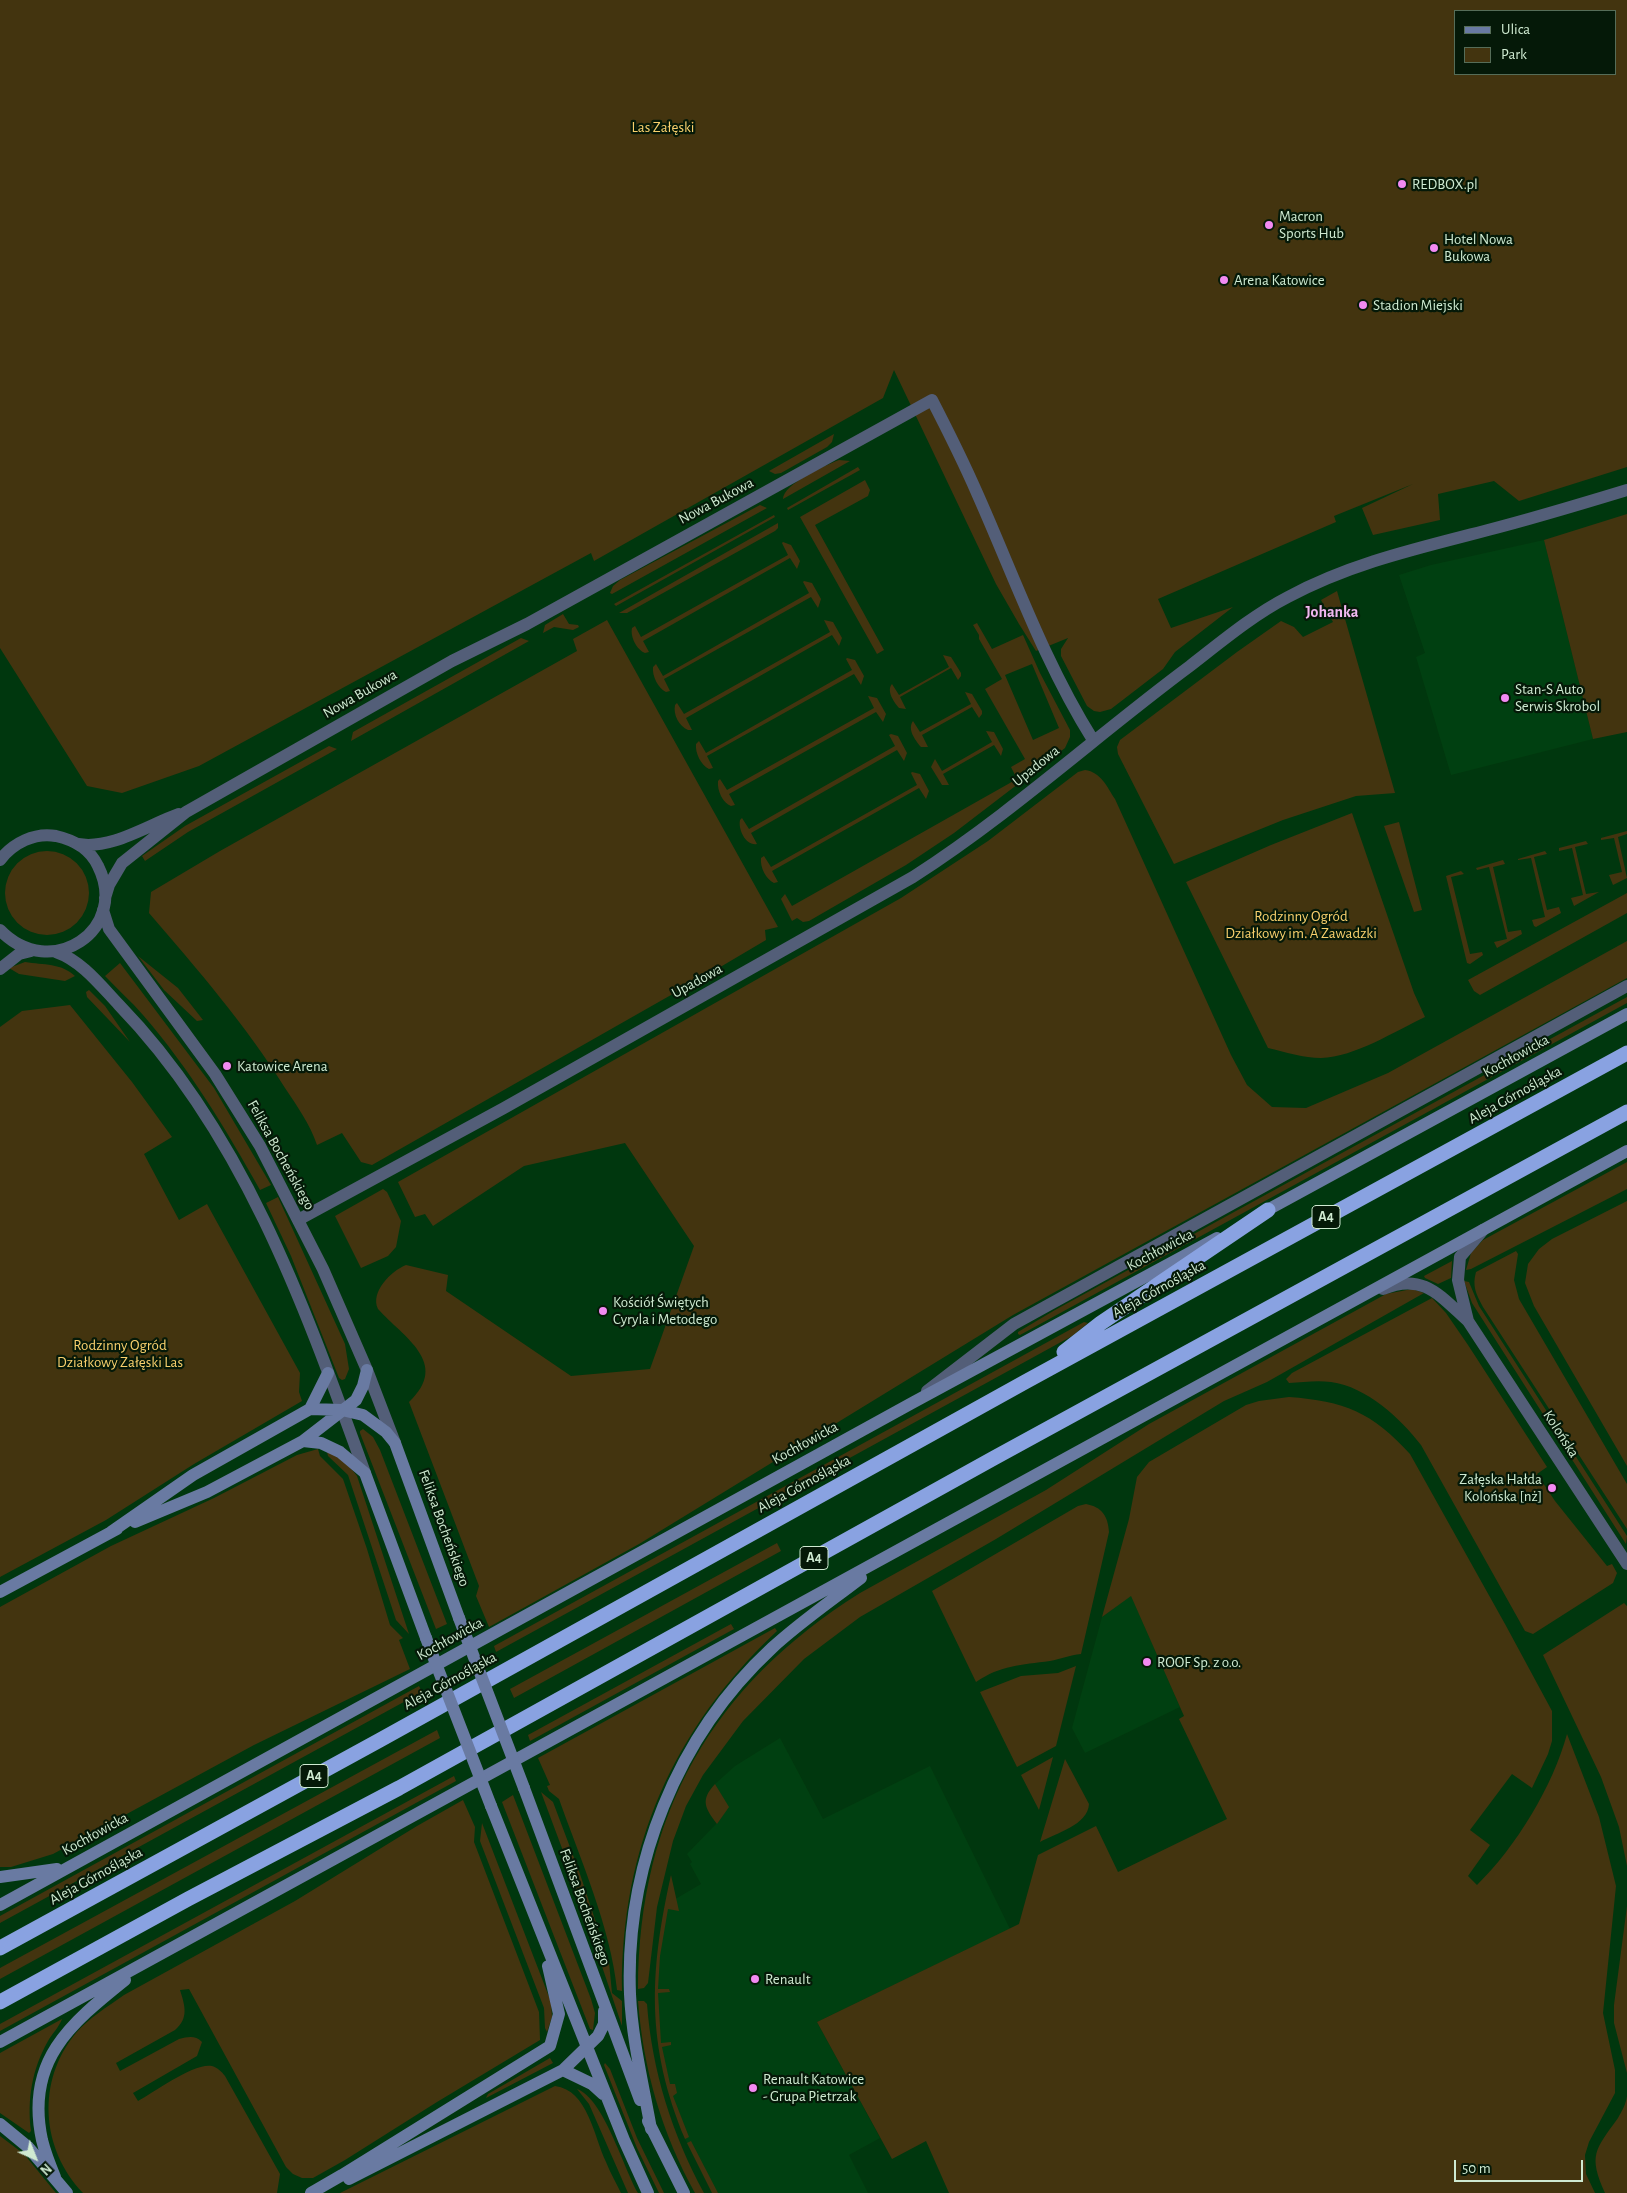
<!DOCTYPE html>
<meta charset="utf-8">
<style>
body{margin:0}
#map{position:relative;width:1627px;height:2193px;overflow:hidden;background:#00370e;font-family:"Alegreya Sans",sans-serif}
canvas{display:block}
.legend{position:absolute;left:1454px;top:10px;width:162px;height:65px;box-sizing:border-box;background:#051908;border:1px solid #566d58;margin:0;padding:6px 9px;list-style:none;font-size:15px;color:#cfead1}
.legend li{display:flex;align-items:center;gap:10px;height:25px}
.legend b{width:25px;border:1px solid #566d58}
.north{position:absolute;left:10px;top:2133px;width:50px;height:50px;-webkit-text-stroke:4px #051908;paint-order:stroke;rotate:136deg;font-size:14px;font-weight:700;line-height:20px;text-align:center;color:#cfead1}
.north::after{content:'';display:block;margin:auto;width:18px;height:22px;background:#cfead1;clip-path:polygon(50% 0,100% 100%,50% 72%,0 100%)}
.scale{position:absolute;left:1454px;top:2160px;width:129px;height:22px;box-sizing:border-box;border:2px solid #cfead1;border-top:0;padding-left:6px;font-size:15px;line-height:18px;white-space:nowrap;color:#cfead1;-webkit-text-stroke:4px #051908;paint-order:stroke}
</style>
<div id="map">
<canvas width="1627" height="2193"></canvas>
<ul class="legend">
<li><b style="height:6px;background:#697aa2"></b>Ulica</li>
<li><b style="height:14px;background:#43340f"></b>Park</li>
</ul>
<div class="north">N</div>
<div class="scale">50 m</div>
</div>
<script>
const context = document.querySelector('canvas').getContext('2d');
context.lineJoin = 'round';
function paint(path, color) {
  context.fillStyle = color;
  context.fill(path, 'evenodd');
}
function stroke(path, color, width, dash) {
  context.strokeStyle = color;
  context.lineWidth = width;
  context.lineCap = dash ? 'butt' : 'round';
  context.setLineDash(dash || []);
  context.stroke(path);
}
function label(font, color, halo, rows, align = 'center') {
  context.font = font + ' "Alegreya Sans",sans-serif';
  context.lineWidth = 4.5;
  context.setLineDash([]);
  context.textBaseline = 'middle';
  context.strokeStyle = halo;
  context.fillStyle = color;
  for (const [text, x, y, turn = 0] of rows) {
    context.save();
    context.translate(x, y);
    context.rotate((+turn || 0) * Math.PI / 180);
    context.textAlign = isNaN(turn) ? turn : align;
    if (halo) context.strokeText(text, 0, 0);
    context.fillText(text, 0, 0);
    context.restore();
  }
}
const built = new Path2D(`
 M 1544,540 L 1593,739 L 1451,775 L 1416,657 L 1425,653 L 1399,575 L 1431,565 Z
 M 1131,1595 L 1180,1707 L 1085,1753 L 1072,1728 L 1102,1617 Z
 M 780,1738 L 823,1819 L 930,1766 L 1010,1929 L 817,2022 L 880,2138 L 849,2155 L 868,2193 L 713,2193 L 686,2141 L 674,2108 L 662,2064 L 655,1993 L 665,1905 L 701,1884 L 690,1864 L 692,1862 L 687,1854 L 719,1821 L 728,1807 L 715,1784 L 735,1766 Z`);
const green = new Path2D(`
 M 0,0 L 1627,0 L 1627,467 L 1519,501 L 1494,481 L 1438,494 L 1440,520 L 1373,535 L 1362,508 L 1413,484 L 1334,516 L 1336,522 L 1158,599 L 1171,628 L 1233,607 L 1175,652 L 1163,669 L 1111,709 L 1100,712 L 1094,711 L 1087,706 L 1061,656 L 1061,649 L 1068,638 L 1036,651 L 1019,624 L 996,584 L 894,370 L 883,398 L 594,561 L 591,553 L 199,766 L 122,793 L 87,786 L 0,648 ZM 1456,11 L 1616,11 L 1616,74 L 1456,74 Z
 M 834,434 L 832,442 L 827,447 L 781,473 L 775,474 L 769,471 Z
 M 839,460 L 850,461 L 783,499 C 783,484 826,465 839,460 Z
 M 858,467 L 860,470 L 788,510 L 787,508 Z
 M 865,480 L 870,490 L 868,496 L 815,525 L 884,650 L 877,654 L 800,517 Z
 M 760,505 L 767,508 L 612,594 L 610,593 L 613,586 L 620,580 Z
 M 1627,514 L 1627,732 L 1593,739 L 1544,540 Z
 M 774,515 L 775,517 L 616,606 L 614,604 Z
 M 778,523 L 778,528 L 775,531 L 627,613 L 619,613 Z
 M 783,542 L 791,545 L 800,561 L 797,569 L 790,558 L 643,641 L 649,652 L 645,653 C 637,650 630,637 632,628 L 635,626 L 641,637 L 788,555 L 782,543 Z
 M 804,581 L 812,583 L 821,599 L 818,608 L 811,597 L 664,679 L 670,691 L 666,692 C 658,688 652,676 653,667 L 656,664 L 663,676 L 809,593 L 803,582 Z
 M 1337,591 L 1395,793 L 1356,796 L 1283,820 L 1174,864 L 1118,754 L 1117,747 L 1120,740 L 1237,652 L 1281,621 L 1294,627 L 1303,637 L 1333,622 L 1321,600 Z
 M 563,614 L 569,624 L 578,625 L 579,627 L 573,630 L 554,627 L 543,633 L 545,625 Z
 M 607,620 L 778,927 L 765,930 L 766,940 L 722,966 L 372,1165 L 361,1162 L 342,1133 L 317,1145 C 310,1124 297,1106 285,1088 C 246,1025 197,969 149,913 L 151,892 L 220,851 L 577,651 L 573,639 Z
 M 824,620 L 833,622 L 842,638 L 839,646 L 832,635 L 686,718 L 692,730 L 688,730 C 679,726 673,715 675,705 L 677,703 L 684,714 L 830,632 Z
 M 977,623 L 992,649 L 1023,635 L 1040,673 L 1070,730 L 1070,737 L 1065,748 L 954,833 L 906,865 L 809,921 L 803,922 L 797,918 L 792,921 L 781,899 L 785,894 L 792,906 L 1017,779 L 1011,767 L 1025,759 L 985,689 L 1002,679 L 979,639 L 979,635 L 973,625 ZM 1032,664 L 1059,728 L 1033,740 L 1005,675 Z
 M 521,638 L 529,641 L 351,741 L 353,732 Z
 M 943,655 L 951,657 L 961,673 L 961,676 L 958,680 L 951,668 L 900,697 L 906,709 L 899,708 C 894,702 886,691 892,684 L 899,695 L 949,667 Z
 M 847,658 L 855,660 L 864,676 L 861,685 L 854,674 L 707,756 L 713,768 L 709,769 C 701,765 695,753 696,744 L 699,741 L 706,753 L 852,670 L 846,659 Z
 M 965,692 L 972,694 L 982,711 L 982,714 L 979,718 L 972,707 L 922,735 L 928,747 L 921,747 C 915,740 907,729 913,721 L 920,732 L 971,704 Z
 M 868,696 L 877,698 L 886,714 L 883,722 L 876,712 L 729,794 L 735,805 L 731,806 C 723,803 717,791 718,781 L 720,779 L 727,790 L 874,708 Z
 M 986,731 L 994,732 L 1003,749 L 1001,756 L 994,745 L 943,774 L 949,785 L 942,785 L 931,767 L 935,759 L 942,771 L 992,742 Z
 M 891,734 L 898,736 L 907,753 L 904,761 L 897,750 L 751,833 L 757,844 C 746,846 738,830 740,820 L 742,818 L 749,829 L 895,746 L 889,735 Z
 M 329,746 L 337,749 L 188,832 L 145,861 L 142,856 L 185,826 Z
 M 1085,770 C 1101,772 1107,787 1115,799 L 1231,1055 L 1247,1085 L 1272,1107 L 1306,1108 L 1388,1073 L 1627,941 L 1627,978 L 1013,1315 L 639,1544 L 489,1627 L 476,1596 L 479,1586 L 409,1402 C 451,1363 403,1337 378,1309 C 370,1292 391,1271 406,1265 L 448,1275 L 446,1291 L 571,1376 L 650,1369 L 694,1246 L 625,1143 L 524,1166 L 433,1226 L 425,1214 L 415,1217 L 398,1182 L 901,898 L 988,841 L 1078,772 Z
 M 912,772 L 920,774 L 929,791 L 926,799 L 919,788 L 772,871 L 778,882 L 774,883 C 766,879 760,868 761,858 L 764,856 L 771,867 L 917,785 L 911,773 Z
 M 1352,813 L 1414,993 L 1425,1017 C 1395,1031 1355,1057 1321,1058 C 1304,1058 1285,1052 1268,1048 L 1186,882 L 1271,845 Z
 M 1399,822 L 1422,910 L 1414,912 L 1384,826 Z
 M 1627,831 L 1627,834 L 1618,837 L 1627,878 L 1613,885 L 1609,875 L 1622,872 L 1614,838 L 1601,840 L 1601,838 Z
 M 1586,841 L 1588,844 L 1575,847 L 1586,894 L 1599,892 L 1574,906 L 1571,898 L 1583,895 L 1572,848 L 1559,851 L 1559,848 Z
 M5 893a42 42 0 1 1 84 0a42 42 0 1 1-84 0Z
 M 1545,851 L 1547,854 L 1534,857 L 1547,910 L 1559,907 L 1561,913 L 1536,927 L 1534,926 L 1532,920 L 1545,917 L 1531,858 L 1518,860 L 1518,859 Z
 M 1503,860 L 1505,864 L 1493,867 L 1508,932 L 1521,930 L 1522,934 L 1497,948 L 1494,942 L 1507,939 L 1489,867 L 1477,870 L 1476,868 Z
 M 1461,871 L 1464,874 L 1451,877 L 1470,954 L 1482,952 L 1483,955 L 1470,964 L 1467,963 L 1446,876 Z
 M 1627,893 L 1627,913 L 1480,995 L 1474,991 L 1468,980 Z
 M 138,956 L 178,988 L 203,1020 L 197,1021 L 164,990 Z
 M 25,962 C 44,965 61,963 75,976 L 65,981 L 19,974 L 9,968 Z
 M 120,963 L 214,1088 L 271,1185 L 260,1190 C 226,1129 189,1068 143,1015 C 131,1001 117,989 105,976 Z
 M 89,990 L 105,1006 L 130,1042 L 87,997 L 86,992 Z
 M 1627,997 L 1627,1003 L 1020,1335 L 1018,1334 L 1018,1332 L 1055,1310 Z
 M 70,1005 L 132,1082 L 172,1137 L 144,1154 L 179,1220 L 207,1204 L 300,1373 L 299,1392 L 302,1401 L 194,1464 L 106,1520 L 0,1577 L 0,1027 L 22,1011 Z
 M 1627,1162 L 1627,1189 L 1471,1269 L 1466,1270 L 1471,1253 L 1483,1240 Z
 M 383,1189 L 387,1192 L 401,1221 L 396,1247 L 388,1256 L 361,1268 L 335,1216 Z
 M 278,1197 L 345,1344 L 349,1369 L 345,1379 L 342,1380 L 339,1378 L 291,1256 L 266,1203 Z
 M 1627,1201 L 1627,1466 L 1534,1306 L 1525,1283 L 1528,1264 L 1539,1249 L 1552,1239 Z
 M 1516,1251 L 1518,1254 L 1514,1280 L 1519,1299 L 1627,1484 L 1627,1529 L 1483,1307 C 1476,1294 1472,1286 1476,1272 Z
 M 1452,1261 L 1451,1278 L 1438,1284 L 1425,1278 L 1424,1276 Z
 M 1464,1281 L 1469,1282 L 1479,1306 L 1627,1536 L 1626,1544 L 1472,1303 Z
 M 1412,1289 L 1424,1293 L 1267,1382 L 1224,1401 L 996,1539 L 860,1617 L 804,1659 L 743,1721 L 703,1775 L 686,1806 L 673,1841 L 657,1907 L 648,1983 L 644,1988 L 638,1989 C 639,1813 712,1686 860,1593 L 1046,1490 L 1149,1424 L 1386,1294 Z
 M 1432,1298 L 1446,1313 L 1468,1345 L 1547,1467 L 1537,1474 L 1555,1501 L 1607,1566 L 1612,1564 L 1617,1573 L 1613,1583 L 1533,1634 L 1525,1631 L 1421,1445 C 1400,1418 1367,1387 1331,1382 C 1318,1380 1303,1382 1289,1383 L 1286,1379 L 1292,1373 Z
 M 1084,1322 L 1088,1323 L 1072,1336 L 496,1652 L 494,1646 Z
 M 1289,1397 C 1344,1401 1372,1412 1410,1454 L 1505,1624 L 1552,1711 L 1552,1741 L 1548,1754 L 1532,1788 L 1512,1774 L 1470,1830 L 1490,1845 L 1468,1876 L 1477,1885 C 1516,1847 1553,1786 1567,1734 L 1599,1817 L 1616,1886 L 1603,2013 L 1615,2070 L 1615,2093 L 1589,2142 L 1585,2155 L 1586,2174 L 1595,2193 L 949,2193 L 926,2141 L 892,2159 L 817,2022 L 1019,1924 L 1038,1855 L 1096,1826 L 1118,1872 L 1227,1819 L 1179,1719 L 1184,1716 L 1131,1596 L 1102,1617 L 1129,1519 L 1137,1477 L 1149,1462 L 1246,1405 L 1259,1401 Z
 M 363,1429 L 373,1437 L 380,1450 L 447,1624 L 436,1629 L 360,1433 L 360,1431 Z
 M 318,1449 L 320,1456 L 343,1479 L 367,1549 L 390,1625 L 403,1638 L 399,1640 L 410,1669 L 254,1745 L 53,1854 L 11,1867 L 0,1867 L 0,1607 L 111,1546 L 214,1498 L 297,1455 Z
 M 327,1452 C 339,1456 349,1465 357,1476 L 409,1634 L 396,1620 L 348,1475 L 328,1456 Z
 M 1086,1504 C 1102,1507 1108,1516 1109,1532 L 1081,1654 C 1070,1655 1060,1659 1050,1661 C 1021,1665 1001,1665 976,1682 L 932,1591 L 1078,1506 Z
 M 777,1543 L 781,1551 L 514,1698 L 510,1689 Z
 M 1624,1603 L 1627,1606 L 1627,1866 L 1619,1827 L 1601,1777 L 1543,1655 Z
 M 731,1624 L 734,1629 L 530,1741 L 528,1735 Z
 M 775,1628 L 777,1631 C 673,1729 621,1847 622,1991 L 617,1990 C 611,1929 580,1858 559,1799 L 549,1791 L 547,1786 L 550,1785 L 538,1758 Z
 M 1076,1666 L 1056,1746 L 1017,1767 L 980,1692 L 1021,1676 L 1058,1673 Z
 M 419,1686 L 422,1692 L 0,1923 L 0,1916 Z
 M 437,1730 L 440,1738 L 0,1979 L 0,1968 Z
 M 1053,1757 L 1039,1810 L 1021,1775 Z
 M 1065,1759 L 1089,1804 C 1088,1825 1056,1833 1040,1842 Z
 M 454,1776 L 456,1781 L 0,2031 L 0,2024 Z
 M 715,1784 L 729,1807 L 717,1824 C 705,1808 700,1800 715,1784 Z
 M 541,1792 L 553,1802 L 579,1871 L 609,1962 L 612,1993 L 622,2001 L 622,2026 L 566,1859 Z
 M 513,1795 L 591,1999 L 595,2013 L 593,2030 L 590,2029 L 502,1802 Z
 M 463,1800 L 475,1827 L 474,1842 L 539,2012 L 540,2040 L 437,2102 L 345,2160 L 313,2178 L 302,2178 L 293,2174 L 286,2167 L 189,1989 L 180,1990 C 185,2006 189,2018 175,2030 L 116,2063 L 120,2071 L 179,2039 C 188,2037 195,2035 202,2042 L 197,2056 L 133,2093 L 138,2101 C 154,2092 195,2062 212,2066 C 218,2068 221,2071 225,2076 L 280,2174 L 277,2193 L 83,2193 C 41,2149 36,2081 76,2033 C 89,2018 107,2007 124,1995 L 295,1901 L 417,1826 Z
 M 482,1823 L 551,2002 L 552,2017 L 547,2032 L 545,2028 L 544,2008 L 480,1841 Z
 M 671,1875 L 679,1911 L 668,1909 L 660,1956 L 658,1989 L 669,1989 L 670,1992 L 658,1993 L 661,2043 L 671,2042 L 671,2045 L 662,2047 L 670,2084 L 675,2084 L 677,2093 L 673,2096 L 689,2137 L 685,2139 C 646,2045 649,1973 671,1875 Z
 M 1627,1906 L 1627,2073 L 1614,2023 L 1614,2005 Z
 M 638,2001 L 644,2001 L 647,2004 C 652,2071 672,2134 704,2193 L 695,2193 C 662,2134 643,2068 638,2001 Z
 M 62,2019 C 59,2027 52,2034 48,2041 C 32,2069 27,2100 31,2131 L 29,2133 L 0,2113 L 0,2053 Z
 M 550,2058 L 553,2063 L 486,2098 L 488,2094 Z
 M 605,2063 L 610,2069 L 637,2138 L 664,2193 L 659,2193 L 637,2148 L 604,2065 Z
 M 555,2086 C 588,2090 594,2137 606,2162 C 610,2172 616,2183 621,2193 L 340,2193 Z
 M 577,2089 C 604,2099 623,2167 638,2193 L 628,2193 L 589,2104 Z
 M 1627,2096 L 1627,2193 L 1605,2193 C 1588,2155 1595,2150 1618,2118 C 1622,2111 1626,2104 1627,2096 Z
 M 0,2136 L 24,2154 L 56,2193 L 0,2193 Z
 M 691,2141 L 718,2193 L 712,2193 L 687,2143 Z`);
const street = new Path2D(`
 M 78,844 C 111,850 148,825 179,814
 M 0,860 C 13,843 35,832 56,836 C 74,840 90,849 98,866 C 130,929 51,983 0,930
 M 105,898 L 109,885 L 122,863 L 186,812 L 452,661 L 527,624 L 932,400 C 948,431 963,461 977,493 C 1014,576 1044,662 1093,740
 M 103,910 L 109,929 L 215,1074 L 260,1146 L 323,1269 L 367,1370 L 395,1443
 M 56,952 C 82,961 101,986 119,1005 C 244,1134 305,1307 365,1473
 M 0,969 L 19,954 L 31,951
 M 298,1220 L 504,1108 L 913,877 C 1011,814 1097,735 1190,666 C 1221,642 1253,615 1288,597 C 1351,563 1419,548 1488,530 C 1535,518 1581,504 1627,490
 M 1383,1289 C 1423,1272 1440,1296 1468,1321 L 1627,1564
 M 1468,1321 L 1458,1280 L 1460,1257 L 1483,1230
 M 927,1391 L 1014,1324 L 1627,986`);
const secondary = new Path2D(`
 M 1260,1214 L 1627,1014
 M 310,1409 L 328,1373
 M 303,1441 L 321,1443 L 340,1452 L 365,1473 L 426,1638
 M 135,1522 L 207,1492 L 303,1441 L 356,1400 L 363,1386 L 367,1370
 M 111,1532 L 193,1475 L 310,1409 L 342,1410 L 363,1415 L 386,1432 L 395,1443 L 459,1618
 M 0,1592 L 117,1529
 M 524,1788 L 640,2100
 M 491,1806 L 624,2140 L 648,2193
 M 0,1877 L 57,1869
 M 0,1905 L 912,1403 L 1217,1238
 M 0,2042 L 1627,1151
 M 563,2070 L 592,2084 L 603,2094
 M 648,2121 L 684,2193
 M 0,2124 L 28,2147 L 67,2193
 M 651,2129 C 643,2084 632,2039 630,1994 C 625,1866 677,1736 772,1648 C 799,1623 831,1601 861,1578
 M 55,2177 C 50,2165 45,2152 42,2140 C 25,2061 70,2024 125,1980
 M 349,2179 L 563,2070 L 598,2036 L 604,2024 L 604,2011
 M 311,2193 L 342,2175 L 550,2046 L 559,2014 L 548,1966`);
const highway = new Path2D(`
 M 1064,1352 L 1101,1323 L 1268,1210
 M 0,1948 L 380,1740 L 1025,1382 L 1627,1053
 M 0,2002 L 188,1899 L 399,1788 L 994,1458 L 1627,1112`);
const secondaryBridge = new Path2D(`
 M 459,1618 L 524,1788
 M 426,1638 L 491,1806`);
const markers = [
 [1402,184,5,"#f28af2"],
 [1269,225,5,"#f28af2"],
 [1434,248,5,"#f28af2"],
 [1224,280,5,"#f28af2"],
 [1363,305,5,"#f28af2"],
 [1505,698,5,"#f28af2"],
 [227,1066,5,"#f28af2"],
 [603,1311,5,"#f28af2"],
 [1552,1488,5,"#f28af2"],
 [1147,1662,5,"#f28af2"],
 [755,1979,5,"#f28af2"],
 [753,2088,5,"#f28af2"]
];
const shields = [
 [1326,1217,28],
 [814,1558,28],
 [314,1776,28]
];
const shieldNames = [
 ["A4",1326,1217],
 ["A4",814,1558],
 ["A4",314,1776]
];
const parkNames = [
 ["Las Załęski",663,127],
 ["Rodzinny Ogród",1301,916],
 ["Działkowy im. A Zawadzki",1301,933],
 ["Rodzinny Ogród",120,1345],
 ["Działkowy Załęski Las",120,1362]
];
const poiNames = [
 ["REDBOX.pl",1412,184],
 ["Macron",1279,216],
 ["Sports Hub",1279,233],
 ["Hotel Nowa",1444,239],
 ["Bukowa",1444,256],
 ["Arena Katowice",1234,280],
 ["Stadion Miejski",1373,305],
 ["Stan-S Auto",1515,689],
 ["Serwis Skrobol",1515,706],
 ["Katowice Arena",237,1066],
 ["Kościół Świętych",613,1302],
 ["Cyryla i Metodego",613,1319],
 ["Załęska Hałda",1542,1479,"right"],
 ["Kolońska [nż]",1542,1496,"right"],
 ["ROOF Sp. z o.o.",1157,1662],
 ["Renault",765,1979],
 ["Renault Katowice",763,2079],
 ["- Grupa Pietrzak",763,2096]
];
const streetNames = [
 ["Nowa Bukowa",716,501,-28],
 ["Nowa Bukowa",360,694,-30],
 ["Upadowa",1036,766,-39],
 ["Upadowa",697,981,-29],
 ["Kochłowicka",1516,1056,-29],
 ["Aleja Górnośląska",1515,1095,-29],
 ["Feliksa Bocheńskiego",281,1155,61],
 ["Kochłowicka",1160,1250,-28],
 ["Aleja Górnośląska",1159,1289,-29],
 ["Kolońska",1561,1434,57],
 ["Kochłowicka",805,1443,-29],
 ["Aleja Górnośląska",804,1484,-29],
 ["Feliksa Bocheńskiego",444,1528,70],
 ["Kochłowicka",450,1639,-29],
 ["Aleja Górnośląska",450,1681,-29],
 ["Kochłowicka",95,1834,-29],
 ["Aleja Górnośląska",96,1876,-29],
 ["Feliksa Bocheńskiego",585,1907,70]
];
const neighbourhoodNames = [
 ["Johanka",1332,612]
];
paint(built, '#004011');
paint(green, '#43340f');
stroke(street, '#535e78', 12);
stroke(secondary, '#697aa2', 12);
stroke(highway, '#89a2e1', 15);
stroke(secondaryBridge, '#697aa2', 12);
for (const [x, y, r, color] of markers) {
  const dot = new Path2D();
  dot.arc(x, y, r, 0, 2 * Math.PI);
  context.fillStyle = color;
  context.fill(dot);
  stroke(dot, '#051908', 2);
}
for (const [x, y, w] of shields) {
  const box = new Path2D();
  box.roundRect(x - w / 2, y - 11.5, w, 23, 4);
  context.fillStyle = '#051908';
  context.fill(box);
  stroke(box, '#cfead1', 1);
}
label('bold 14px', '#cfead1', null, shieldNames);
label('15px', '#f9d06d', '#051908', parkNames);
label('15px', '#cfead1', '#051908', poiNames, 'left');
label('15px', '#cfead1', '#051908', streetNames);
label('bold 16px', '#f1b7f0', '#051908', neighbourhoodNames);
</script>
